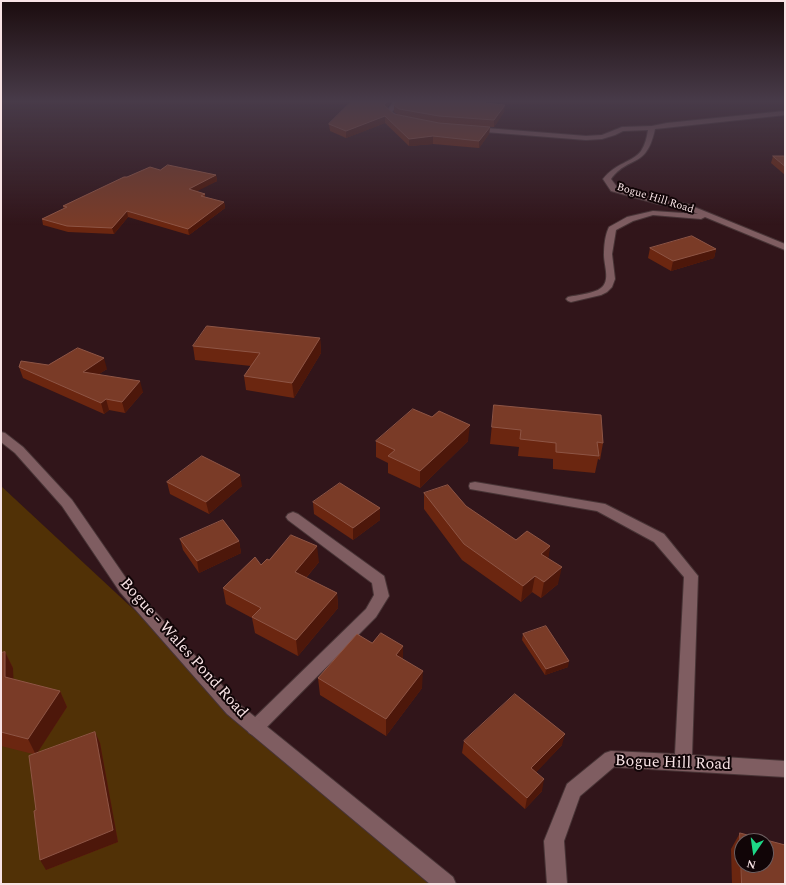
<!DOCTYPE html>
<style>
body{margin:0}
#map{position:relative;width:786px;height:885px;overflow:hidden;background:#31151a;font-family:Spectral,serif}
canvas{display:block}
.frame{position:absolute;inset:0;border:2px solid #f8e3e5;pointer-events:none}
.north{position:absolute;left:734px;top:833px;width:40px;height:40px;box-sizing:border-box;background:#110507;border:1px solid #6d5e60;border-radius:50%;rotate:193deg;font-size:11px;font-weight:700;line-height:16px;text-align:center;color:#f8e3e5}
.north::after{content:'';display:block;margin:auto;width:14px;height:18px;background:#1ed887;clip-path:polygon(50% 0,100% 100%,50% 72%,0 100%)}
</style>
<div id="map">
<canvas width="786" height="885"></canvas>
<div class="frame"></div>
<div class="north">N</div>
</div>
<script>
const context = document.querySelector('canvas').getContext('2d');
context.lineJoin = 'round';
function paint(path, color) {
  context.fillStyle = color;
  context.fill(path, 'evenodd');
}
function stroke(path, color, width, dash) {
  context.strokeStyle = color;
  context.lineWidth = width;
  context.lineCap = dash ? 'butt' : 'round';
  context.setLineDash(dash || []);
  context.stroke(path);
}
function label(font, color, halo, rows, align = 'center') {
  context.font = font + ' Spectral,serif';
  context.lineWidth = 4;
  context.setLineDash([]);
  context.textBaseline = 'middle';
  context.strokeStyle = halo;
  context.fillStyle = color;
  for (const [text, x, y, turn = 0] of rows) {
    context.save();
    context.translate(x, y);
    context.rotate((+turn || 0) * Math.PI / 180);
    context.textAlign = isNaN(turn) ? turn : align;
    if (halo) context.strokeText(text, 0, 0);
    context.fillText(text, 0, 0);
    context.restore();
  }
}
const green = new Path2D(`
 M 1,486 L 429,884 L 1,884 Z`);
const minor = new Path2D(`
 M 394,101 L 400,101 L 392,112 L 402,118 L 402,120 L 398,120 L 386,112 Z
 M 785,111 L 785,115 L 655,129 C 646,170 630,154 611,179 L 617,187 L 659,200 L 687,204 L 785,244 L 785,250 L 705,217 L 701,219 L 653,215 L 633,221 L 616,230 L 612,254 L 615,279 L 612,287 L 607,292 L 601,295 L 571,302 L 568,301 L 566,299 L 568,297 C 578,295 589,294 598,290 C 612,283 604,267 604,255 C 604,246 605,235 609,227 L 627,217 L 653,211 L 698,214 L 682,208 L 658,204 L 611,191 L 603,179 C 615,163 633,162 641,151 C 645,145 647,137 648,130 L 623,131 L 615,135 L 602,139 L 586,140 L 473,131 L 470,129 L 473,127 L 586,136 L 602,135 L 622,127 L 652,126 L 667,123 Z
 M 475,482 L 605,504 L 664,534 L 698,576 L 692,755 L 785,761 L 785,777 L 614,767 L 580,796 L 564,841 L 567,884 L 547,884 L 544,841 L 567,784 L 605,753 L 611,751 L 675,754 L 684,577 L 654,542 L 597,511 L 470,489 L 469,486 L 470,483 Z
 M 293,512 L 298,514 L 384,576 L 389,596 L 376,617 L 261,733 L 255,736 L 249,733 L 246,728 L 249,723 L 366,609 L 374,595 L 372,583 L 288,520 L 286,517 L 288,514 Z`);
const tertiary = new Path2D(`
 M 1,432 L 5,433 L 23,447 L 72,500 L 130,584 L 239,704 L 453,877 L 456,884 L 430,884 L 227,714 L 120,592 L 62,506 L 15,453 L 1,442 Z`);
const wall = new Path2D(`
 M 486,103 L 504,112 L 494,127 L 490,127 L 489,134 L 479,148 L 433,144 L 409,146 L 385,123 L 346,138 L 330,131 L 329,124 L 387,108 L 394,114 L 397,114 L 394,112 L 394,105 Z
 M 773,156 L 785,156 L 785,175 L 771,163 Z
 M 160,170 L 216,175 L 217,181 L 196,191 L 205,194 L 205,197 L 224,202 L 225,208 L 189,235 L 128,217 L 114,234 L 68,232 L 43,225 L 42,219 L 64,209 L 63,206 L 127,177 Z
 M 650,248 L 716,249 L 714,258 L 671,271 L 648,258 Z
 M 320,338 L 321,353 L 294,398 L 246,390 L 244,376 L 251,366 L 195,360 L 193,346 Z
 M 48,365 L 107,369 L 99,374 L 143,392 L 125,413 L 109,410 L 104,414 L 23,378 L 19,367 Z
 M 494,405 L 603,443 L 600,460 L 598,459 L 595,473 L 553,469 L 553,459 L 518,456 L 519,447 L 490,444 Z
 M 376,441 L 468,441 L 420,488 L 388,473 L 388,463 L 376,457 Z
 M 167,482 L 242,486 L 209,514 L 170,494 Z
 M 424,493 L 516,540 L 550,546 L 548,558 L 558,584 L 541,598 L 532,592 L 521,602 L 462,560 L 424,509 Z
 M 313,502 L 380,508 L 380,520 L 353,540 L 314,514 Z
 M 180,539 L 239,541 L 241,553 L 199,573 L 183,550 Z
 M 269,560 L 319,562 L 306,578 L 337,593 L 338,608 L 298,656 L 255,633 L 252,618 L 226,604 L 223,588 Z
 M 523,634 L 568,667 L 545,675 L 522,640 Z
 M 372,643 L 403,646 L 403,660 L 422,688 L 386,736 L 320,695 L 318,678 Z
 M 5,652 L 13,668 L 13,679 L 60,691 L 67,707 L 37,753 L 95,732 L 100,743 L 118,842 L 46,870 L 36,810 L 33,754 L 1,746 L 1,653 Z
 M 464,741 L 562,745 L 536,772 L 542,791 L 525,809 L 462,753 Z
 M 740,833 L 785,884 L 732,884 L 731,849 Z`);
const shadedWall = new Path2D(`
 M 388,101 L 392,101 L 385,112 L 384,105 Z
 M 505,105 L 504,112 L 494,127 L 494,120 Z
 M 385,116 L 385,123 L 346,138 L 346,131 Z
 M 490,127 L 489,134 L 479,148 L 479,141 Z
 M 433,136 L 433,144 L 409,146 L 409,139 Z
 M 216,175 L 217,181 L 190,195 L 189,189 Z
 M 224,202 L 225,208 L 189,235 L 188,229 Z
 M 127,211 L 128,217 L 114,234 L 112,228 Z
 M 716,249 L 714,258 L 671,271 L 673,261 Z
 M 320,338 L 321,353 L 294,398 L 292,383 Z
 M 104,358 L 107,369 L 86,382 L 83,372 Z
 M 140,381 L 143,392 L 125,413 L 122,402 Z
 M 106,399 L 109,410 L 104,414 L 101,403 Z
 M 470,425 L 468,441 L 420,488 L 420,471 Z
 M 240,475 L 242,486 L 209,514 L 206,502 Z
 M 380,508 L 380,520 L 353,540 L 353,528 Z
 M 239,541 L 241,553 L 199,573 L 197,561 Z
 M 317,546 L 319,562 L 297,588 L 295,572 Z
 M 550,546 L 548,562 L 541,554 Z
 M 562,567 L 558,584 L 541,598 L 544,582 Z
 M 535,576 L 532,592 L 521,602 L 523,586 Z
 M 337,593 L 338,608 L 298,656 L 296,640 Z
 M 403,646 L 403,663 L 396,655 Z
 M 5,652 L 13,668 L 14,693 L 5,677 Z
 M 569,661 L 568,667 L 545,675 L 546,669 Z
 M 423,671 L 422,688 L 386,736 L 386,719 Z
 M 60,691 L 67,707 L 36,755 L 28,739 Z
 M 95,732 L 100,743 L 118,842 L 46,870 L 40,860 Z
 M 565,734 L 562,745 L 529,780 L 531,768 Z
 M 544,779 L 542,791 L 525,809 L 527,798 Z`);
const building = new Path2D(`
 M 352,101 L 388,101 L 384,105 L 394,114 L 439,123 L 490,127 L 479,141 L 433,136 L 409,139 L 385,116 L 346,131 L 329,124 Z
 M 397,101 L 484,101 L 486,103 L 505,105 L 494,120 L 439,116 L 399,109 L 394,105 Z
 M 773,156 L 785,156 L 785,166 Z
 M 168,165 L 216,175 L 189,189 L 205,194 L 201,196 L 224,202 L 188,229 L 127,211 L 112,228 L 67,226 L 42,219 L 67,207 L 63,206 L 124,177 L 127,177 L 150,167 L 160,170 Z
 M 692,236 L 716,249 L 673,261 L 650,248 Z
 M 207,326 L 320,338 L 292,383 L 244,376 L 260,353 L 193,346 Z
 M 78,348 L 104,358 L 83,372 L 140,381 L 122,402 L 106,399 L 101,403 L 19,367 L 21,361 L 48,365 Z
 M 494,405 L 601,415 L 603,443 L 597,442 L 599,456 L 556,452 L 556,443 L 520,439 L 521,430 L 492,427 Z
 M 413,409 L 432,417 L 439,411 L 470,425 L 420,471 L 388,456 L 395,450 L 376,441 Z
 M 202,456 L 240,475 L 206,502 L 167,482 Z
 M 340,483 L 380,508 L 353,528 L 313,502 Z
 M 448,485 L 466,506 L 516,540 L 527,531 L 550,546 L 541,554 L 562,567 L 544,582 L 535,576 L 523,586 L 464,544 L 424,493 Z
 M 223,520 L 239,541 L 197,561 L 180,539 Z
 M 291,535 L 317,546 L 295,572 L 337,593 L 296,640 L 252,617 L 261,608 L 223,588 L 255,557 L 261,565 L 267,559 L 269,560 Z
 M 546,626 L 569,661 L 546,669 L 523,634 Z
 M 381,633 L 403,646 L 396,655 L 423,671 L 386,719 L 318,678 L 357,634 L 372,643 Z
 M 5,652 L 5,677 L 60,691 L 28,739 L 1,732 L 1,653 Z
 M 515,694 L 565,734 L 531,768 L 544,779 L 527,798 L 464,741 Z
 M 95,732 L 113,830 L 40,860 L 34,811 L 36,810 L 29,756 Z
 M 740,833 L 785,845 L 785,884 L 742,884 ZM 742,841 L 766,841 L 766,865 L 742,865 Z`);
const farStreetnames = [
 ["Bogue Hill Road",655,199,17]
];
const nearStreetnames = [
 ["Bogue - Wales Pond Road",183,649,48],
 ["Bogue Hill Road",673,764,2]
];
paint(green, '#513106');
stroke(minor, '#483436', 2);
stroke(tertiary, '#483436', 2);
paint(minor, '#7f5d61');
paint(tertiary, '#7f5d61');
paint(wall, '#6b2610');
paint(shadedWall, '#4d170a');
paint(building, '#7a3b27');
stroke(building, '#8e5545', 1);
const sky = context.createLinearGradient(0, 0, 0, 225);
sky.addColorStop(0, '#1b0c0e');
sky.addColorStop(0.45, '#483b49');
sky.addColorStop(1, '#483b4900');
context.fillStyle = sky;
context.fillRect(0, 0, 786, 225);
label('11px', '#f8e3e5', '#110507', farStreetnames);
label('16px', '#f8e3e5', '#110507', nearStreetnames);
</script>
